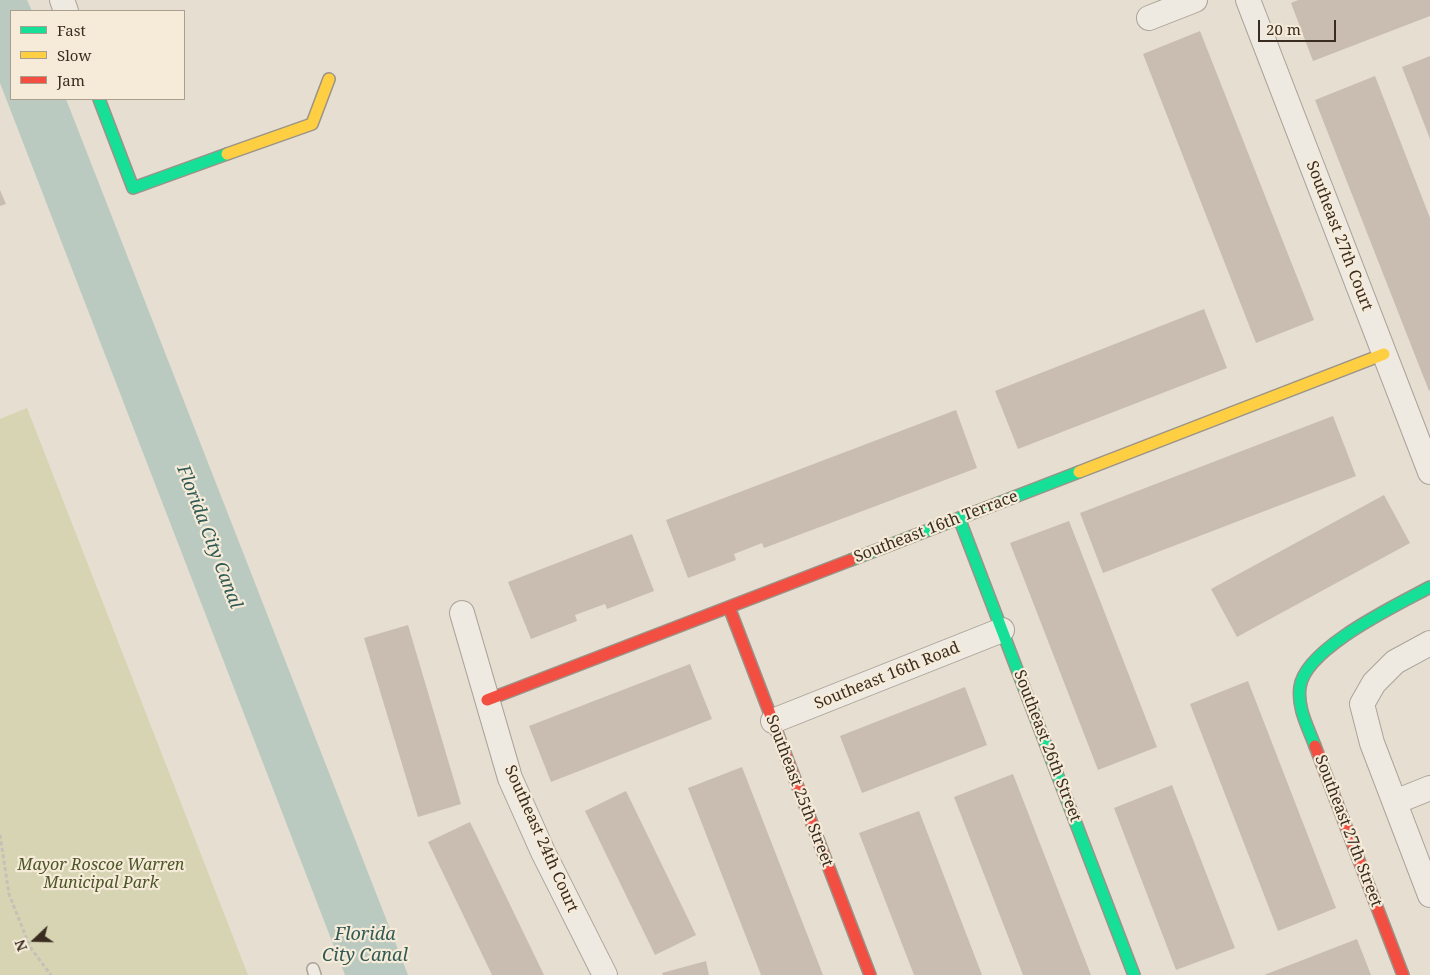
<!DOCTYPE html>
<style>
body{margin:0}
#map{position:relative;width:1430px;height:975px;overflow:hidden;background:#e6ded0;font-family:"Noto Serif",serif}
canvas{display:block}
.legend{position:absolute;left:10px;top:10px;width:175px;height:90px;box-sizing:border-box;background:#f5ebd8;border:1px solid #aa9f8f;margin:0;padding:6px 9px;list-style:none;font-size:15px;color:#3a2c21}
.legend li{display:flex;align-items:center;gap:10px;height:25px}
.legend b{width:25px;border:1px solid #aa9f8f}
.north{position:absolute;left:10px;top:915px;width:50px;height:50px;-webkit-text-stroke:4px #f5ebd8;paint-order:stroke;rotate:249deg;font-size:14px;font-weight:700;line-height:20px;text-align:center;color:#3a2c21}
.north::after{content:'';display:block;margin:auto;width:18px;height:22px;background:#3a2c21;clip-path:polygon(50% 0,100% 100%,50% 72%,0 100%)}
.scale{position:absolute;left:1258px;top:20px;width:78px;height:22px;box-sizing:border-box;border:2px solid #3a2c21;border-top:0;padding-left:6px;font-size:15px;line-height:18px;white-space:nowrap;color:#3a2c21;-webkit-text-stroke:4px #f5ebd8;paint-order:stroke}
</style>
<div id="map">
<canvas width="1430" height="975"></canvas>
<ul class="legend">
<li><b style="height:6px;background:#16e098"></b>Fast</li>
<li><b style="height:6px;background:#ffcf43"></b>Slow</li>
<li><b style="height:6px;background:#f24e42"></b>Jam</li>
</ul>
<div class="north">N</div>
<div class="scale">20 m</div>
</div>
<script>
const context = document.querySelector('canvas').getContext('2d');
context.lineJoin = 'round';
function paint(path, color) {
  context.fillStyle = color;
  context.fill(path, 'evenodd');
}
function stroke(path, color, width, dash) {
  context.strokeStyle = color;
  context.lineWidth = width;
  context.lineCap = dash ? 'butt' : 'round';
  context.setLineDash(dash || []);
  context.stroke(path);
}
function label(font, color, halo, rows, align = 'center') {
  context.font = font + ' "Noto Serif",serif';
  context.lineWidth = 4.5;
  context.setLineDash([]);
  context.textBaseline = 'middle';
  context.strokeStyle = halo;
  context.fillStyle = color;
  for (const [text, x, y, turn = 0] of rows) {
    context.save();
    context.translate(x, y);
    context.rotate((+turn || 0) * Math.PI / 180);
    context.textAlign = isNaN(turn) ? turn : align;
    if (halo) context.strokeText(text, 0, 0);
    context.fillText(text, 0, 0);
    context.restore();
  }
}
const green = new Path2D(`
 M 27,408 L 248,975 L 0,975 L 0,419 Z`);
const water = new Path2D(`
 M 0,0 L 27,0 L 32,11 L 11,11 L 11,99 L 66,99 L 408,975 L 345,975 L 0,83 Z`);
const building = new Path2D(`
 M 1298,0 L 1430,0 L 1430,16 L 1313,61 L 1291,3 Z
 M 1200,31 L 1314,320 L 1256,343 L 1143,54 Z
 M 1430,56 L 1430,139 L 1402,67 Z
 M 1375,76 L 1430,218 L 1430,390 L 1429,391 L 1315,100 Z
 M 0,190 L 6,204 L 0,206 Z
 M 1204,309 L 1227,368 L 1018,449 L 995,391 Z
 M 956,410 L 977,468 L 764,548 L 762,543 L 734,554 L 736,560 L 688,578 L 666,520 Z
 M 1333,416 L 1356,476 L 1103,573 L 1080,513 Z
 M 1384,495 L 1410,543 L 1237,637 L 1211,589 Z
 M 1069,521 L 1157,747 L 1098,770 L 1010,543 Z
 M 632,534 L 654,591 L 607,609 L 605,604 L 575,615 L 577,621 L 531,639 L 508,582 Z
 M 408,625 L 461,804 L 418,817 L 364,638 Z
 M 690,664 L 712,719 L 551,782 L 529,726 Z
 M 1248,681 L 1336,908 L 1278,931 L 1190,704 Z
 M 965,687 L 987,745 L 862,793 L 840,736 Z
 M 742,767 L 823,975 L 761,975 L 688,788 Z
 M 1013,774 L 1091,975 L 1023,975 L 954,797 Z
 M 1172,785 L 1235,948 L 1176,970 L 1114,808 Z
 M 626,791 L 696,935 L 655,955 L 585,811 Z
 M 919,811 L 982,975 L 914,975 L 859,833 Z
 M 470,822 L 544,975 L 492,975 L 428,842 Z
 M 1357,939 L 1371,975 L 1264,975 Z
 M 706,961 L 709,975 L 663,975 L 662,973 Z`);
const path = new Path2D(`
 M 0,835 L 9,894 L 30,947 L 51,975`);
const lane = new Path2D(`
 M 313,969 L 315,975`);
const street = new Path2D(`
 M 62,0 L 66,11
 M 1248,0 L 1430,472
 M 1149,18 L 1195,0
 M 462,613 L 510,778 L 543,852 L 605,975
 M 1430,643 L 1395,662 L 1374,683 L 1362,704 L 1372,743 L 1430,895
 M 773,721 L 1002,630
 M 1395,802 L 1430,788`);
const fast = new Path2D(`
 M 99,99 L 133,188 L 227,154
 M 959,518 L 1134,975
 M 851,560 L 1079,472
 M 1315,746 C 1308,727 1297,708 1300,687 C 1305,648 1397,605 1430,587`);
const slow = new Path2D(`
 M 227,154 L 312,124 L 329,79
 M 1079,472 L 1384,354`);
const jam = new Path2D(`
 M 729,607 L 870,975
 M 487,700 L 851,560
 M 1315,746 L 1403,975`);
const streetNames = [
 ["Southeast 27th Court",1339,236,69],
 ["Southeast 16th Terrace",936,527,-21],
 ["Southeast 16th Road",887,676,-22],
 ["Southeast 26th Street",1047,746,69],
 ["Southeast 25th Street",799,791,69],
 ["Southeast 27th Street",1348,831,69],
 ["Southeast 24th Court",541,839,66]
];
const parkNames = [
 ["Mayor Roscoe Warren",101,865],
 ["Municipal Park",101,883]
];
const waterNames = [
 ["Florida City Canal",209,537,69],
 ["Florida",365,935],
 ["City Canal",365,956]
];
paint(green, '#d6d4b3');
paint(water, '#bbcac1');
paint(building, '#c9bdb1');
stroke(lane, '#aba399', 14);
stroke(street, '#aba399', 26);
stroke(fast, '#9b9388', 14);
stroke(slow, '#9b9388', 14);
stroke(jam, '#9b9388', 14);
stroke(path, '#c7c0b8', 3, [4, 2.5]);
stroke(lane, '#eeeae2', 11);
stroke(street, '#eeeae2', 24);
stroke(fast, '#16e098', 11);
stroke(slow, '#ffcf43', 11);
stroke(jam, '#f24e42', 11);
label('16px', '#3a2c21', '#f5ebd8', streetNames);
label('italic 16px', '#4c5628', '#f5ebd8', parkNames);
label('italic 18px', '#305a55', '#f5ebd8', waterNames);
</script>
